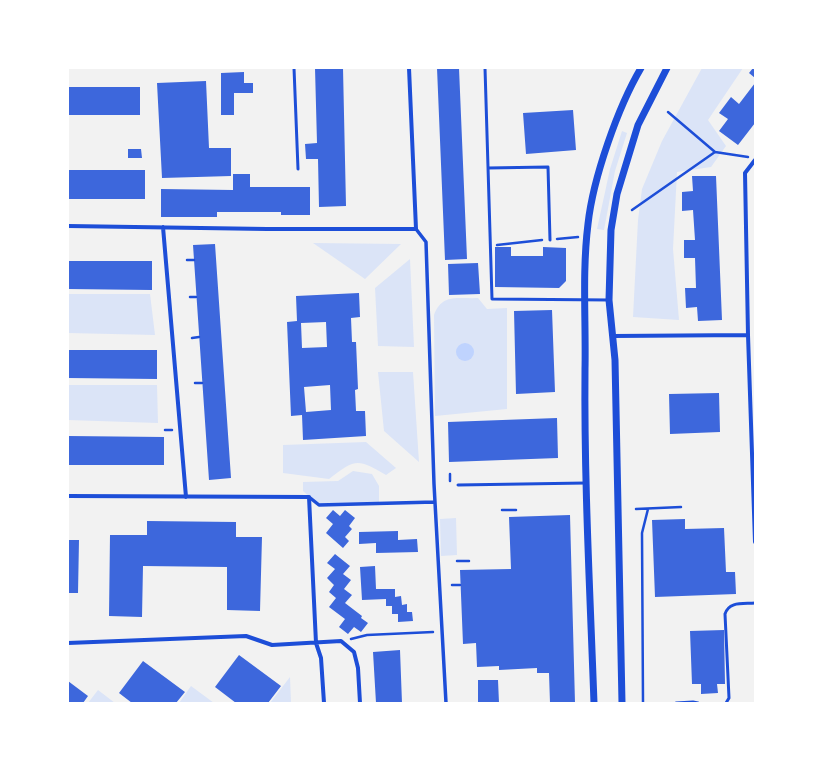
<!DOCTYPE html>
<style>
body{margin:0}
#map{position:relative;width:823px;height:771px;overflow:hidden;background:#f2f2f2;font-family:"Nunito Sans",sans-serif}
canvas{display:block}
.frame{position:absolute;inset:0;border:69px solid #fff;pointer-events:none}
</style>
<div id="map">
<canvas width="823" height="771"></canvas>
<div class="frame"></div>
</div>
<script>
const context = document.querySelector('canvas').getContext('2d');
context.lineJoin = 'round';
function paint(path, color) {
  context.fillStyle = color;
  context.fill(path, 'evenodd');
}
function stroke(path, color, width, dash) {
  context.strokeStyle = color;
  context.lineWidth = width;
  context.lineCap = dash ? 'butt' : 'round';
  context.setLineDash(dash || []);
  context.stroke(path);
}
const green = new Path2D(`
 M 702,68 L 743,68 L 708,120 L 726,146 L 711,167 L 677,172 L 673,249 L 679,320 L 633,317 L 638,220 L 642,189 L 662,141 Z
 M 622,131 L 627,133 L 615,171 L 604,230 L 597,229 L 610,169 Z
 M 313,243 L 401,244 L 365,279 Z
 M 410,259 L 414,347 L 378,346 L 375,288 Z
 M 68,294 L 150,294 L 155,335 L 68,333 Z
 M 478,298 L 487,309 L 507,308 L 507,409 L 435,416 L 434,315 C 442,293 458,299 478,298 Z
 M 378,372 L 413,372 L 419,462 L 384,431 Z
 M 68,385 L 157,385 L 158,423 L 68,420 Z
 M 366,442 L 396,468 L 386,475 C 357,458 355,459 329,479 L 283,473 L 283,445 Z
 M 353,471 L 372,474 L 379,486 L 379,503 L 319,505 L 303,491 L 303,482 L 338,481 Z
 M 456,518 L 457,555 L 441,556 L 440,519 Z
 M 290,677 L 291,703 L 270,703 Z
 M 191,686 L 214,703 L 179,703 Z
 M 98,690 L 115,703 L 88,703 Z`);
const water = new Path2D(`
 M456 352a9 9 0 1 1 18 0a9 9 0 1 1-18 0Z`);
const building = new Path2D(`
 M 315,68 L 343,68 L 346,206 L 319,207 L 318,159 L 306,159 L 305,144 L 317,143 Z
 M 437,68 L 459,68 L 467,259 L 445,260 Z
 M 753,68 L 755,68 L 755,78 L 749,73 Z
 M 244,72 L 244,83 L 253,83 L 253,93 L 234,93 L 234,115 L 221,115 L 221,73 Z
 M 206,81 L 209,148 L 231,148 L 231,176 L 162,178 L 157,83 Z
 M 755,83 L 755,123 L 738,145 L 719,131 L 728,119 L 719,113 L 731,97 L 739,104 Z
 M 68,87 L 140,87 L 140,115 L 68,115 Z
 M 573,110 L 576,150 L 526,154 L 523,113 Z
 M 128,149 L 141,149 L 142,158 L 128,158 Z
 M 68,170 L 145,170 L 145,199 L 68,199 Z
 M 233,174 L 250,174 L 250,187 L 310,187 L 310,215 L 281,215 L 281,212 L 217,212 L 217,217 L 161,217 L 161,189 L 233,190 Z
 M 692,176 L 716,176 L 722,320 L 698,321 L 697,307 L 686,308 L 685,288 L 696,288 L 695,258 L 684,258 L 684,240 L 695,240 L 693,210 L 682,211 L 682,192 L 693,191 Z
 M 215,244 L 231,478 L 209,480 L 193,245 Z
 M 495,247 L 511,247 L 511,256 L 543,256 L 543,247 L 566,248 L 566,281 L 559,288 L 495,287 Z
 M 68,261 L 152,261 L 152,290 L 68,289 Z
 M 478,263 L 480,294 L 449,295 L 448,264 Z
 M 359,293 L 360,317 L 351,318 L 352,342 L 356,342 L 358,389 L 355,390 L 356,411 L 365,411 L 366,436 L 303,440 L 302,415 L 291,416 L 287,322 L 297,321 L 296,296 ZM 326,322 L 327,347 L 302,348 L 301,323 ZM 330,385 L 331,410 L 306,412 L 304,387 Z
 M 552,310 L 555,392 L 516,394 L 514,311 Z
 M 68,350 L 157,350 L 157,379 L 68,378 Z
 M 719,393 L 720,432 L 670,434 L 669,394 Z
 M 557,418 L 558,458 L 449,462 L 448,422 Z
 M 68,436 L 164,437 L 164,465 L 68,465 Z
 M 333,510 L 340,516 L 345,510 L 355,518 L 349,526 L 352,529 L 345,537 L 349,541 L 343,548 L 326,533 L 333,524 L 326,518 Z
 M 570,515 L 575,703 L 550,703 L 549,673 L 537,673 L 537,668 L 499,670 L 499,666 L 477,667 L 476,643 L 463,644 L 460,570 L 511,569 L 509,517 Z
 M 685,519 L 685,529 L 724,528 L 726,572 L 735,572 L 736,594 L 655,597 L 652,520 Z
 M 147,521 L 236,522 L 236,537 L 262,537 L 260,611 L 227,610 L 227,567 L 143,566 L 142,617 L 109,616 L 110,535 L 147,535 Z
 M 398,531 L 398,540 L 417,539 L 418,552 L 376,553 L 376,543 L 359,544 L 359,532 Z
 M 68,540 L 79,540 L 78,593 L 68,593 Z
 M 335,554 L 350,566 L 343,574 L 351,580 L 344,589 L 352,595 L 345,603 L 362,616 L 361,618 L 368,623 L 361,632 L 354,627 L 348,634 L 339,627 L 345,619 L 329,607 L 336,598 L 329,592 L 334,585 L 327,578 L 335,569 L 327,563 Z
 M 375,566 L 376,589 L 395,589 L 395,597 L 401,596 L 402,605 L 407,604 L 407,612 L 412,612 L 413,621 L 398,622 L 398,614 L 392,614 L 392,606 L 386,606 L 386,599 L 362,600 L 360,567 Z
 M 724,630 L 725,684 L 717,684 L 718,693 L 701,694 L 701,684 L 692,684 L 690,631 Z
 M 400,650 L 402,703 L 376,703 L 373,652 Z
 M 239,655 L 281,686 L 268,703 L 236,703 L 215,687 Z
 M 143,661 L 185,692 L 176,703 L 132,703 L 119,693 Z
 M 478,680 L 498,680 L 499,703 L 478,703 Z
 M 68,681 L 88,696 L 83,703 L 68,703 Z`);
const path = new Path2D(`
 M 668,112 L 715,152
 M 632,210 L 715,152 L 748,157
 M 557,239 L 578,237
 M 497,245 L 542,240
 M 187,260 L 194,260
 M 190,297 L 196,297
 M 192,338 L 199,337
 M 195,383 L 202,383
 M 165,430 L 172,430
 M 450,474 L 450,481
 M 636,509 L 681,507
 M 502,510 L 516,510
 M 457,561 L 469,561
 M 452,585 L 460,585
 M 351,639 L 367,635 L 433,632
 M 643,703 L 642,533 L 648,509`);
const service = new Path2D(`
 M 294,68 L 298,169
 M 485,68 L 492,299 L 609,300
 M 488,168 L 548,167 L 550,240
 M 458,485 L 586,483
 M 676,703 L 693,702 L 698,703
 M 726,703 L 729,698 L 725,614 C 729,601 743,604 755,603`);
const pedestrian = new Path2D(`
 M 416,229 L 426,242 L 434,484 L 446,703
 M 309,497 L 319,505 L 435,502`);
const minor = new Path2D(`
 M 755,160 L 745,173 L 748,335 L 755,542
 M 68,226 L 267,229 L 416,229 L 409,68
 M 163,227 L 186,497
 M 613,336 L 748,335
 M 68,496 L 309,497 L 316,643 L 321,658 L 324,703
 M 68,643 L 246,636 L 272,645 L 341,641 L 354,652 L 358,668 L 360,703`);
const tertiary = new Path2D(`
 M 594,703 C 590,592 584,481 585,369 C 586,321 582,272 588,224 C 593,178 618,107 641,68
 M 622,703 L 615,360 L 609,300 L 611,230 L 617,194 L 638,125 L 667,68`);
paint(green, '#dbe4f7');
paint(water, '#bfd3fe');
paint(building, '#3d67dc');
stroke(path, '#1d4ed8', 2.5);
stroke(service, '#1d4ed8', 3);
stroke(pedestrian, '#1d4ed8', 3.5);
stroke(minor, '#1d4ed8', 4);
stroke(tertiary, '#1d4ed8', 7);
</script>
